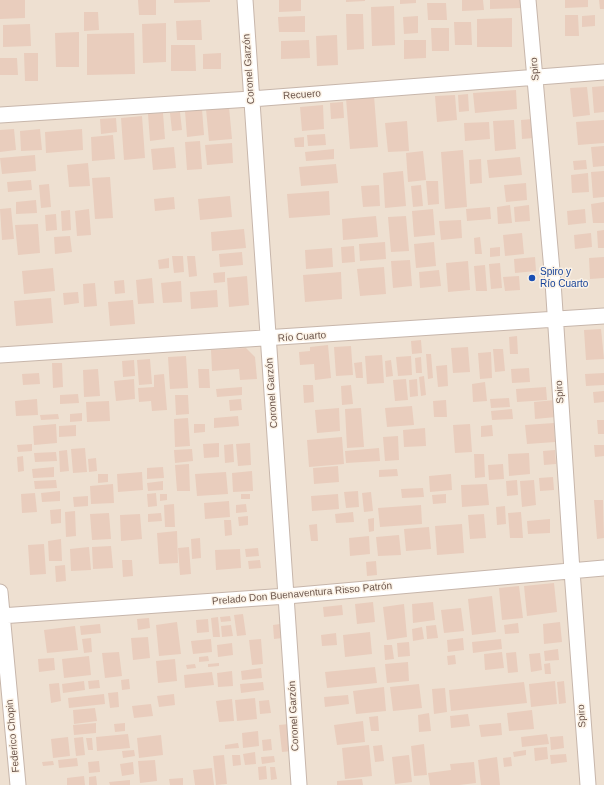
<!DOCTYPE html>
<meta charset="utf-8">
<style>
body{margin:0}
canvas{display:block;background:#f8efe2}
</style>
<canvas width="604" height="785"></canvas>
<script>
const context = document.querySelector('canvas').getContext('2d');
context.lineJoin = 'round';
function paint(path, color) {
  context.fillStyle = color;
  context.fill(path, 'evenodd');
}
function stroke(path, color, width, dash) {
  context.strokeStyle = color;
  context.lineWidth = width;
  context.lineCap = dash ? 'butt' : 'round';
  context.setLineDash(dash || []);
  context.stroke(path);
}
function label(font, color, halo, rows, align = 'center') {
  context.font = font + ' Arial,sans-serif';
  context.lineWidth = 3;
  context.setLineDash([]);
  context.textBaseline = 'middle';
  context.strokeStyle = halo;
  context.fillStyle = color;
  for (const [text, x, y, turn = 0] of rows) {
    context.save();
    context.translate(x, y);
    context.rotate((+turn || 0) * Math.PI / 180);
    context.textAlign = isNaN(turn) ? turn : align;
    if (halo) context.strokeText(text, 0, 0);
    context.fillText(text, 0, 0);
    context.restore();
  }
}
const residential = new Path2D(`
 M 0,0 L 604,0 L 604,785 L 0,785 Z`);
const building = new Path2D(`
 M 0,0 L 25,0 L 25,18 L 0,19 Z
 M 138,0 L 156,0 L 156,15 L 139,15 Z
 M 174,0 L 210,0 L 210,2 L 174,3 Z
 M 279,0 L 301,0 L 301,11 L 279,12 Z
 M 346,0 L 365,0 L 365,1 L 346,2 Z
 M 400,0 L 416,0 L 416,3 L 400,4 Z
 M 462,0 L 483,0 L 484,10 L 462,11 Z
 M 490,0 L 521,0 L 521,8 L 490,9 Z
 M 565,0 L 588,0 L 588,7 L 565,8 Z
 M 599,0 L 604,0 L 604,9 L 600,9 Z
 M 427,3 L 446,3 L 447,20 L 428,20 Z
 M 394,6 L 395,45 L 372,46 L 371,7 Z
 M 84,12 L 98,12 L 99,30 L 84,31 Z
 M 346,14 L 363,14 L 364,49 L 347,50 Z
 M 565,15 L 578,15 L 579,36 L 565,36 Z
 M 595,15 L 595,26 L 582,27 L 582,16 Z
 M 305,16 L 305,32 L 279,32 L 278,17 Z
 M 418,16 L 418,33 L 404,34 L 403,17 Z
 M 512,18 L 512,47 L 477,47 L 477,19 Z
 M 201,20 L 202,40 L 177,40 L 176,21 Z
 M 454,22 L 471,22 L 472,45 L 455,45 Z
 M 166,23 L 166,62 L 143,63 L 142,24 Z
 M 30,24 L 31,46 L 3,47 L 3,25 Z
 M 431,28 L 449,28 L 449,51 L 432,51 Z
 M 79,32 L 79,67 L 56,67 L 55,33 Z
 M 134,33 L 135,74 L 87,75 L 87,34 Z
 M 337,35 L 338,65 L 317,66 L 316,36 Z
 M 309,40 L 310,58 L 281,59 L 281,41 Z
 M 404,40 L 426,40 L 426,58 L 404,59 Z
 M 171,45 L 195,45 L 196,71 L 171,71 Z
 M 24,53 L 38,53 L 38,81 L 25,81 Z
 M 221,53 L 221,69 L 203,69 L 203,54 Z
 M 0,58 L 17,58 L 18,75 L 0,75 Z
 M 604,86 L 604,112 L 594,113 L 592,87 Z
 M 587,87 L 590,115 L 573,117 L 570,88 Z
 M 516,90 L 517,109 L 475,113 L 473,93 Z
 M 468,94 L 469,111 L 459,112 L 458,95 Z
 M 455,95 L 457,120 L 437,122 L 435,96 Z
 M 374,96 L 378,147 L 350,149 L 346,98 Z
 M 343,102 L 344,118 L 331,119 L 330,103 Z
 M 323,105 L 324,129 L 302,131 L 300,107 Z
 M 229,107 L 232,139 L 209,141 L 206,109 Z
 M 202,109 L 204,135 L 187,137 L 185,111 Z
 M 180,112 L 182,130 L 172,131 L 170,113 Z
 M 163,113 L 165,139 L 150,141 L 148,114 Z
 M 142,116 L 145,158 L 124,160 L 121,118 Z
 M 116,118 L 117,132 L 101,134 L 100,119 Z
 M 532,119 L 534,138 L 522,139 L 521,120 Z
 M 514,120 L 516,149 L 495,151 L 493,121 Z
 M 604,120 L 604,143 L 578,145 L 576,122 Z
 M 407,121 L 409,151 L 388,152 L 385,123 Z
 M 489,122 L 490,139 L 465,141 L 464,123 Z
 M 14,129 L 16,150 L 0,152 L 0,130 Z
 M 40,129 L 42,150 L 21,151 L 20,131 Z
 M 82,129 L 83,150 L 46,153 L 45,132 Z
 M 325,134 L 326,145 L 308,146 L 307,135 Z
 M 113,135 L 115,159 L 92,161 L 91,137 Z
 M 304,137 L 304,147 L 295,147 L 294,138 Z
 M 200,141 L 202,169 L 187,170 L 185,142 Z
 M 232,143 L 233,163 L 207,165 L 205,145 Z
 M 604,146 L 604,166 L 593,167 L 591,147 Z
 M 174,147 L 176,168 L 153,170 L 151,149 Z
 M 334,149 L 334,159 L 306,161 L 305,152 Z
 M 463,150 L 467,207 L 445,209 L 441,152 Z
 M 423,151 L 426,180 L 408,182 L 406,153 Z
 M 35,155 L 36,171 L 2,174 L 0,158 Z
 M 520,157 L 522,175 L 489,178 L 487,160 Z
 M 481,159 L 482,183 L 470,184 L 469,160 Z
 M 586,160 L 587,169 L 574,170 L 573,161 Z
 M 88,163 L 90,186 L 69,187 L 67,165 Z
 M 336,164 L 338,183 L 301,186 L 299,167 Z
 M 403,171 L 406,206 L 385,208 L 383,173 Z
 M 604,171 L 604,197 L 593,198 L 591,172 Z
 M 588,173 L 589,192 L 572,193 L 571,175 Z
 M 110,177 L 113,218 L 95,219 L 92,178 Z
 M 31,180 L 32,190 L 8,192 L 7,182 Z
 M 426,181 L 438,181 L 439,204 L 428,205 Z
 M 526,183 L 527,200 L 506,202 L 504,185 Z
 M 49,184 L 51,207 L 41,208 L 39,185 Z
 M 379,185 L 380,206 L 363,207 L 361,186 Z
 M 421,185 L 423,206 L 413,207 L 411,186 Z
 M 329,191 L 330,215 L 289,218 L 287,194 Z
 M 230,196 L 232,217 L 200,220 L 198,199 Z
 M 174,197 L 175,209 L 155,211 L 154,199 Z
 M 36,200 L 37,213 L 16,214 L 16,202 Z
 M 604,202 L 604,223 L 593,223 L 591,204 Z
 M 510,205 L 512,223 L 498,224 L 497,207 Z
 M 529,205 L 530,221 L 515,222 L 514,207 Z
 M 490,207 L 491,219 L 467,221 L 466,209 Z
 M 11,208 L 14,239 L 2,240 L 0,209 Z
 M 89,209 L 91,235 L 77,236 L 75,211 Z
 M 433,209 L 435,235 L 414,237 L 412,211 Z
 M 585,209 L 586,223 L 568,225 L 567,211 Z
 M 70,210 L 71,230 L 62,231 L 61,211 Z
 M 56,214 L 57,230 L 46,231 L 45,215 Z
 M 376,216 L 378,237 L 343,240 L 342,219 Z
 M 406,216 L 409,251 L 391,252 L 388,217 Z
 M 461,220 L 462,238 L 441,240 L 439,221 Z
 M 38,224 L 40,253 L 18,255 L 15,225 Z
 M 244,229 L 246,248 L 212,251 L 211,232 Z
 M 604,230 L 604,248 L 598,248 L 597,231 Z
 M 522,233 L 524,254 L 505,256 L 503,235 Z
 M 591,233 L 592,247 L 575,249 L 574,235 Z
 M 70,236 L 72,252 L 55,254 L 54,237 Z
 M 480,237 L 482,254 L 475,254 L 474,238 Z
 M 385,242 L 386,259 L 360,261 L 359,244 Z
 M 434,242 L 436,266 L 416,268 L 414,244 Z
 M 354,246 L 355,262 L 342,263 L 341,247 Z
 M 500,247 L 500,256 L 490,257 L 490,248 Z
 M 332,248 L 333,267 L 306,269 L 305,250 Z
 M 242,252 L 243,265 L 220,267 L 219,254 Z
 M 172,256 L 183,256 L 184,272 L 174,273 Z
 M 187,256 L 195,256 L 197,276 L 189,277 Z
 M 535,257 L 536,271 L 515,273 L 514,259 Z
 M 604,257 L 604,278 L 590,279 L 589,258 Z
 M 169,258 L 169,268 L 159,269 L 158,260 Z
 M 410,260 L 412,286 L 393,288 L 391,261 Z
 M 468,261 L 470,290 L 448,292 L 446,263 Z
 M 500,263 L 502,288 L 491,289 L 489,264 Z
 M 485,265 L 487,291 L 476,291 L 474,266 Z
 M 384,267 L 386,294 L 360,296 L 357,269 Z
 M 53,268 L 55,291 L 24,294 L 22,271 Z
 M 439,270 L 441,286 L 420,288 L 419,272 Z
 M 225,272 L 225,282 L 214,283 L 213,273 Z
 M 341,272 L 342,299 L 305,302 L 303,275 Z
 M 247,276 L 249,305 L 229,307 L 227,278 Z
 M 519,276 L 520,290 L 505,291 L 503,277 Z
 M 152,278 L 154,303 L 138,304 L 136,280 Z
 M 124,280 L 125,293 L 115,294 L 114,281 Z
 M 181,281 L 182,302 L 163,303 L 161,283 Z
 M 95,283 L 97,306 L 84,307 L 83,284 Z
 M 217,290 L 218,307 L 191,309 L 190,292 Z
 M 78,292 L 79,303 L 64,305 L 63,293 Z
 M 51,298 L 53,323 L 16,326 L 14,301 Z
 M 133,300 L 135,324 L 110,326 L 108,302 Z
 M 601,329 L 604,359 L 586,360 L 584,330 Z
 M 517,336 L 518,354 L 510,354 L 509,337 Z
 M 421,340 L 422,353 L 412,354 L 411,341 Z
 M 328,345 L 331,378 L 315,380 L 314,364 L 300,365 L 299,352 L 310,351 L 310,347 Z
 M 351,346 L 353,375 L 336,376 L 334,347 Z
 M 468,347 L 470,372 L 453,373 L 451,348 Z
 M 246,348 L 255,357 L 257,379 L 240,380 L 239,369 L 212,371 L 211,350 Z
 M 493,349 L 503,349 L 505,371 L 495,372 Z
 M 491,352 L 492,378 L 480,379 L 478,353 Z
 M 426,354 L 431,354 L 433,378 L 428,379 Z
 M 382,355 L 384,383 L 367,384 L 365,356 Z
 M 186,356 L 188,388 L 170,389 L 168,357 Z
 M 411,356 L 412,375 L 398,376 L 396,357 Z
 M 421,357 L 422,373 L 416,373 L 415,358 Z
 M 150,359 L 152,384 L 139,385 L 137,360 Z
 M 134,360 L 135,376 L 123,377 L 122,361 Z
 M 391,360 L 393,376 L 386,377 L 385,361 Z
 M 362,362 L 363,378 L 356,378 L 354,363 Z
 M 52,363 L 62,363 L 63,387 L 53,388 Z
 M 447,365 L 448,386 L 438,387 L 436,366 Z
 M 529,368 L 530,382 L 512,383 L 511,369 Z
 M 98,369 L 100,396 L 84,397 L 83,370 Z
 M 198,369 L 209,369 L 210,388 L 199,388 Z
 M 39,373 L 40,384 L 23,385 L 22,374 Z
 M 604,373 L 604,385 L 586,386 L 585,374 Z
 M 164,374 L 167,410 L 152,411 L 151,401 L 139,402 L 138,388 L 154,387 L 154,375 Z
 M 424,376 L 426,395 L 421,396 L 419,377 Z
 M 134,379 L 135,399 L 116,401 L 114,381 Z
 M 406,379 L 408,400 L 395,401 L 393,380 Z
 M 417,379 L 418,396 L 410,397 L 409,380 Z
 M 485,382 L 487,401 L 473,402 L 472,384 Z
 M 303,385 L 313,385 L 314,402 L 304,403 Z
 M 351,385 L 353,404 L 342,405 L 341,386 Z
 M 242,387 L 242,395 L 217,397 L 216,389 Z
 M 546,387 L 547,400 L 517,402 L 516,389 Z
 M 604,391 L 604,402 L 594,403 L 593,392 Z
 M 78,394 L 79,403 L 60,404 L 60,395 Z
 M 175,395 L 188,395 L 189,414 L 176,415 Z
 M 509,398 L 510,407 L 491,408 L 490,399 Z
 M 37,399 L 38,415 L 16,416 L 15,401 Z
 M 241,399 L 242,410 L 230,411 L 229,400 Z
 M 446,400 L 447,417 L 434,417 L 433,401 Z
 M 555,400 L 556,417 L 535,419 L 534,402 Z
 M 109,401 L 110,421 L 87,422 L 86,402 Z
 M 412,406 L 414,425 L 387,427 L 385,408 Z
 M 339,408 L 340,431 L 317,433 L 315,410 Z
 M 361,408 L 364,447 L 347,448 L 345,409 Z
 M 512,409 L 513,419 L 492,420 L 491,411 Z
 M 82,413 L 82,421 L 70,422 L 70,414 Z
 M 58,414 L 59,419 L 41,420 L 40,415 Z
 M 238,416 L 239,426 L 214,428 L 214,418 Z
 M 188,418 L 190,446 L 175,447 L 174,419 Z
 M 597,420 L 604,420 L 604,434 L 598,434 Z
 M 554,423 L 555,442 L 527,444 L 525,425 Z
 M 56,424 L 57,443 L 34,445 L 33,426 Z
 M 194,424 L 205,424 L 205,432 L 194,433 Z
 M 470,424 L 472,452 L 455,453 L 453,425 Z
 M 76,425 L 76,436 L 59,437 L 59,426 Z
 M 492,425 L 493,436 L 481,437 L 481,426 Z
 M 425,428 L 426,446 L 404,447 L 403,430 Z
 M 398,436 L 399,460 L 385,461 L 383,437 Z
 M 342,437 L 344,464 L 309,467 L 307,440 Z
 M 219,443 L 219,457 L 204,458 L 203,444 Z
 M 250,443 L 251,465 L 238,466 L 236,444 Z
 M 32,444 L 32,451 L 18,452 L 17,445 Z
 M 233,444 L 234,462 L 225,463 L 224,445 Z
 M 594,445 L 604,445 L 604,456 L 595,457 Z
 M 85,448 L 87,472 L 73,473 L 71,449 Z
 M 379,448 L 380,461 L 346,463 L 345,451 Z
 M 192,449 L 193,461 L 175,463 L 174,450 Z
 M 67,450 L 69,471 L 60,472 L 59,451 Z
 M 555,450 L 556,464 L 544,465 L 543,451 Z
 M 56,452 L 57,461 L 35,462 L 34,453 Z
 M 529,453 L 530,474 L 509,476 L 508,454 Z
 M 474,454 L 484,454 L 485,477 L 475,478 Z
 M 23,456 L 24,471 L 18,472 L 17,457 Z
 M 96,458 L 97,471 L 89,472 L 88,459 Z
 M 189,464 L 190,491 L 177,491 L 175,465 Z
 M 503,464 L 504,479 L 489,480 L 488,465 Z
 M 338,466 L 339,482 L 314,484 L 313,468 Z
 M 54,467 L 54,477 L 33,478 L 32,469 Z
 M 163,467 L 164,478 L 147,479 L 147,468 Z
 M 397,469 L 398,476 L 379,477 L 379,470 Z
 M 252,471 L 253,491 L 233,492 L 232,473 Z
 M 142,472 L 143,490 L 118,492 L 117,474 Z
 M 226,472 L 228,494 L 197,496 L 195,474 Z
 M 98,474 L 108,474 L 108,482 L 98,483 Z
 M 451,474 L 452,490 L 430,492 L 429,476 Z
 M 553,477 L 554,490 L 540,491 L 539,478 Z
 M 56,480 L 57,488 L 35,489 L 34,481 Z
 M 517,480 L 518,495 L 507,496 L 506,481 Z
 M 534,480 L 536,505 L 522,507 L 520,481 Z
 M 163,481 L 163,490 L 148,491 L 147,483 Z
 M 113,484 L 114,503 L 91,504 L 90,486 Z
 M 487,484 L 489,505 L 462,507 L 461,485 Z
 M 423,488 L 424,497 L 402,498 L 401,489 Z
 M 60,491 L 60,501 L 42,502 L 41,493 Z
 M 358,491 L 359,507 L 346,508 L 344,492 Z
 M 371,492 L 373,511 L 364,512 L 362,493 Z
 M 35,493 L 37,512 L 22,513 L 21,494 Z
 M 156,493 L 157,506 L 148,507 L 147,494 Z
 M 160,494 L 167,494 L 167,500 L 160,501 Z
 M 241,494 L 250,494 L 250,499 L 241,499 Z
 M 338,494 L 339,509 L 312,511 L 311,496 Z
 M 446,494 L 446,503 L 433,504 L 432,495 Z
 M 88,496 L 88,506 L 74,507 L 73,497 Z
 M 594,500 L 603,500 L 604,538 L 597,539 Z
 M 229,501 L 230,517 L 205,519 L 204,503 Z
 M 174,504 L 175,527 L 165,527 L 164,505 Z
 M 246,504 L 247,512 L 236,513 L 236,505 Z
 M 421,505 L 422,524 L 380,527 L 378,508 Z
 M 505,506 L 506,524 L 497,525 L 496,507 Z
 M 61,509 L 61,523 L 51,524 L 50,510 Z
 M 75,511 L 76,536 L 66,537 L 65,512 Z
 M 353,512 L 354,522 L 336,523 L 335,514 Z
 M 521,512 L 523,538 L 510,538 L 508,513 Z
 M 109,513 L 111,539 L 92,540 L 90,514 Z
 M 161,513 L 162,521 L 148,522 L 148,514 Z
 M 140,514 L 142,539 L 121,541 L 120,515 Z
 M 484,514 L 486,538 L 470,539 L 468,515 Z
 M 248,516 L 248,525 L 239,526 L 238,517 Z
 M 374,518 L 374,531 L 369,532 L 368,519 Z
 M 550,519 L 550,533 L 528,534 L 527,521 Z
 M 224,520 L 231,520 L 232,535 L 225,536 Z
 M 317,524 L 318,541 L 311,541 L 309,525 Z
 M 462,524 L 464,553 L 437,555 L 435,526 Z
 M 429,527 L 431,549 L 406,551 L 404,529 Z
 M 177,531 L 178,563 L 159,564 L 157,533 Z
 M 399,535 L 401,555 L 378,556 L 376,537 Z
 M 369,536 L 370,554 L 350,556 L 349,538 Z
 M 200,538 L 201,558 L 192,559 L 191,539 Z
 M 61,539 L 62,561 L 49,561 L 48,541 Z
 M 44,544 L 46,574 L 30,575 L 28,545 Z
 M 111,546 L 113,568 L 93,569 L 92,547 Z
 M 89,547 L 91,570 L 71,571 L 70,549 Z
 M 189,547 L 191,574 L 180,575 L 178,548 Z
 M 258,548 L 259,556 L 246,557 L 245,549 Z
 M 240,549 L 241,568 L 216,570 L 215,550 Z
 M 122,560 L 132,560 L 133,576 L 123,577 Z
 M 260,560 L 261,568 L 249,569 L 248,561 Z
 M 376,561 L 377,575 L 367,576 L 366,562 Z
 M 65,565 L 66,581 L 56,582 L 55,566 Z
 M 554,583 L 557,612 L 527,616 L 524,586 Z
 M 519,586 L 523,618 L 502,620 L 499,588 Z
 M 492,596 L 496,632 L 472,635 L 468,599 Z
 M 373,602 L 375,622 L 357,624 L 355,604 Z
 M 433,602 L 435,620 L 413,623 L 412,604 Z
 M 404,604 L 407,637 L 387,640 L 383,607 Z
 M 342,605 L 343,615 L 324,617 L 323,607 Z
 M 461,608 L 464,631 L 444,633 L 441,610 Z
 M 243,614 L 246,635 L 237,636 L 234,615 Z
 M 230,616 L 231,621 L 221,622 L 220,617 Z
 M 218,617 L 220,637 L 213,637 L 211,618 Z
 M 149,618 L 150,628 L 138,630 L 137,619 Z
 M 208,619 L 209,632 L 197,633 L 196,620 Z
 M 177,622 L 181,654 L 159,656 L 156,625 Z
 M 560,622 L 562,642 L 544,644 L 543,624 Z
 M 518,623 L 519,633 L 505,634 L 504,625 Z
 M 100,624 L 101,633 L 81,635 L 80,626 Z
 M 280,624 L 282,638 L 274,639 L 273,625 Z
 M 231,625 L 233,636 L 222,637 L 221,626 Z
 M 436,625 L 438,638 L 427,639 L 426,626 Z
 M 75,626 L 78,650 L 47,653 L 44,630 Z
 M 422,627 L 424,639 L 413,641 L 412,629 Z
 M 370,632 L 372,654 L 345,657 L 343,635 Z
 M 336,633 L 337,645 L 322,646 L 321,635 Z
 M 148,637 L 150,658 L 133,660 L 131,638 Z
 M 91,638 L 92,652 L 84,653 L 82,639 Z
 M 463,638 L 464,650 L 448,652 L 447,640 Z
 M 211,639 L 212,652 L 193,654 L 191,641 Z
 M 261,639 L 263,664 L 252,665 L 249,640 Z
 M 501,639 L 502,649 L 473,653 L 472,642 Z
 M 409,642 L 410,656 L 398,657 L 397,643 Z
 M 232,643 L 233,655 L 218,657 L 217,645 Z
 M 384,645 L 392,645 L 394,659 L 385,660 Z
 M 558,649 L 559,660 L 545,661 L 544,651 Z
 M 119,652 L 122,676 L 105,678 L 102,653 Z
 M 502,652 L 504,668 L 485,670 L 484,654 Z
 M 516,652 L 518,672 L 508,673 L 506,653 Z
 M 540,653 L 542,670 L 531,672 L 529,654 Z
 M 455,655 L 456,664 L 448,665 L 447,656 Z
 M 89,656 L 91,675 L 64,678 L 62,659 Z
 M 208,656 L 209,661 L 199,662 L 199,657 Z
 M 54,658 L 55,670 L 39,672 L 38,659 Z
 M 175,659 L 177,681 L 158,683 L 156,661 Z
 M 408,662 L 409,681 L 387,683 L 385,664 Z
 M 219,663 L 219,666 L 208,667 L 208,664 Z
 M 550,663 L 551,674 L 545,674 L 544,664 Z
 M 195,664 L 196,668 L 187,669 L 186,665 Z
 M 375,667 L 377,683 L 327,688 L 325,672 Z
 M 261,668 L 262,678 L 242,680 L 241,671 Z
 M 232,671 L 233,686 L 218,687 L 217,673 Z
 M 212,672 L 214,685 L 185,688 L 184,675 Z
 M 129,679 L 130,689 L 122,690 L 121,680 Z
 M 99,680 L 100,688 L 89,689 L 88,681 Z
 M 84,681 L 85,690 L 63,693 L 62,684 Z
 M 555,681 L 557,704 L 531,707 L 529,684 Z
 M 564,681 L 566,703 L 559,704 L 557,682 Z
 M 263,682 L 264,690 L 241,693 L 240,684 Z
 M 524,682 L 527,703 L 451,711 L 449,690 Z
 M 59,683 L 61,701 L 51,703 L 49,684 Z
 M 419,684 L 422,708 L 393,711 L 390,687 Z
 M 384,687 L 386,711 L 356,714 L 353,691 Z
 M 445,688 L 447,712 L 434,714 L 432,689 Z
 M 118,692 L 119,707 L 110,708 L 108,693 Z
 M 104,694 L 105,704 L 69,708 L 68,698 Z
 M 174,694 L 175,705 L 159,707 L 157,696 Z
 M 348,695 L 349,704 L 325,707 L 324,697 Z
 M 255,698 L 257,719 L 237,721 L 235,700 Z
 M 232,699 L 234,721 L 219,722 L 216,701 Z
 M 269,700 L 271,713 L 260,714 L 259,701 Z
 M 151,704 L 153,716 L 134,718 L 132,706 Z
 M 95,708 L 97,721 L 74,724 L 73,710 Z
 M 532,710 L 534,729 L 509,731 L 507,713 Z
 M 429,713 L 431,731 L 419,732 L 418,715 Z
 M 468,714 L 470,726 L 451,728 L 450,716 Z
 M 378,716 L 379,731 L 371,731 L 369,717 Z
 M 363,721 L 365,742 L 337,745 L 334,725 Z
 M 96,723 L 96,733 L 74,735 L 73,725 Z
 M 125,723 L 125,731 L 115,732 L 114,724 Z
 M 501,723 L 502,735 L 481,737 L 479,725 Z
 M 289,724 L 292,751 L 282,752 L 279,725 Z
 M 258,731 L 259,746 L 243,748 L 242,733 Z
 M 128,734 L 130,748 L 97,751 L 96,737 Z
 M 547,734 L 549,744 L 522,747 L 521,737 Z
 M 161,735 L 163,755 L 139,758 L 137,738 Z
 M 563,736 L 564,748 L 551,750 L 550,737 Z
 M 68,737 L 70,756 L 53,758 L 51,739 Z
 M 83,737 L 85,755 L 76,756 L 74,738 Z
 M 86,738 L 92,738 L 93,750 L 88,750 Z
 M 271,739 L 272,750 L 263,751 L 262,740 Z
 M 238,743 L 239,748 L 225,749 L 225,745 Z
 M 424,744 L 427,775 L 414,776 L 411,746 Z
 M 369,745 L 372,776 L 345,779 L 342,748 Z
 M 382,745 L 384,761 L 375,762 L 373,746 Z
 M 547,747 L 548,759 L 535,761 L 534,748 Z
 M 134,750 L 135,756 L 123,758 L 122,751 Z
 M 526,750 L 526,755 L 514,757 L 513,752 Z
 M 255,752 L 256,764 L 245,765 L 243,754 Z
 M 566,754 L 567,762 L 551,764 L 550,755 Z
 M 224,755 L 227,784 L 216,785 L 213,756 Z
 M 232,755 L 240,755 L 241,765 L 233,766 Z
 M 409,755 L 412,782 L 395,784 L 392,757 Z
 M 274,756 L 275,762 L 262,764 L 261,757 Z
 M 497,757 L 500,785 L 481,785 L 478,760 Z
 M 511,757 L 512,766 L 504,767 L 503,758 Z
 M 77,758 L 78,766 L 59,768 L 58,760 Z
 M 155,760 L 157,781 L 140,783 L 138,761 Z
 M 53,761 L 54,765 L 43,766 L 42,762 Z
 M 99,761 L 100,772 L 89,773 L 88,762 Z
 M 133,762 L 134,774 L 122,776 L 120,764 Z
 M 474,762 L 476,783 L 459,785 L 430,785 L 428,773 L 451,770 L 450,764 Z
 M 266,766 L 267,779 L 259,780 L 258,767 Z
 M 270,767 L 275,767 L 277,779 L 271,780 Z
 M 212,768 L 214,785 L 195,785 L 193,770 Z
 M 84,776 L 85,785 L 67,785 L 67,778 Z
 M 96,776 L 97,785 L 89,785 L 89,777 Z
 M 183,778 L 183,785 L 170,785 L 169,779 Z
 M 362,779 L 363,785 L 337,785 L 337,781 Z
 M 130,780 L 130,785 L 110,785 L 109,782 Z`);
const street = new Path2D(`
 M 245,0 C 261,262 283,523 299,785
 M 528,0 L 553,282 L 572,571 L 588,785
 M 0,115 L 251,99 L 604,72
 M 0,355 L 604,316
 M 0,592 L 18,785
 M 0,616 L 287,596 L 604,568`);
const markers = [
 [532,278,4,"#1a4fb4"]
];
const streetNames = [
 ["Coronel Garzón",249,69,-94],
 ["Spiro",535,69,-95],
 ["Recuero",302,95,-4],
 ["Río Cuarto",302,337,-4],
 ["Spiro",560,392,-94],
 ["Coronel Garzón",272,393,-94],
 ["Prelado Don Buenaventura Risso Patrón",302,594,-5],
 ["Coronel Garzón",294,716,-93],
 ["Spiro",582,716,-94],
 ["Federico Chopin",13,736,-95]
];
const transitNames = [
 ["Spiro y",540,272],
 ["Río Cuarto",540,284]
];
paint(residential, '#eee0d1');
paint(building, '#e9cdbd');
stroke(street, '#c7b6ab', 17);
stroke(street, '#fff', 15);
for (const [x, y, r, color] of markers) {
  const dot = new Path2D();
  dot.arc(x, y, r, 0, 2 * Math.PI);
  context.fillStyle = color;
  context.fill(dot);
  stroke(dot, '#fcf3e7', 1.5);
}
label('10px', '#6c564c', '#fcf3e7', streetNames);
label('10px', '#164399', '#fcf3e7', transitNames, 'left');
</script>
